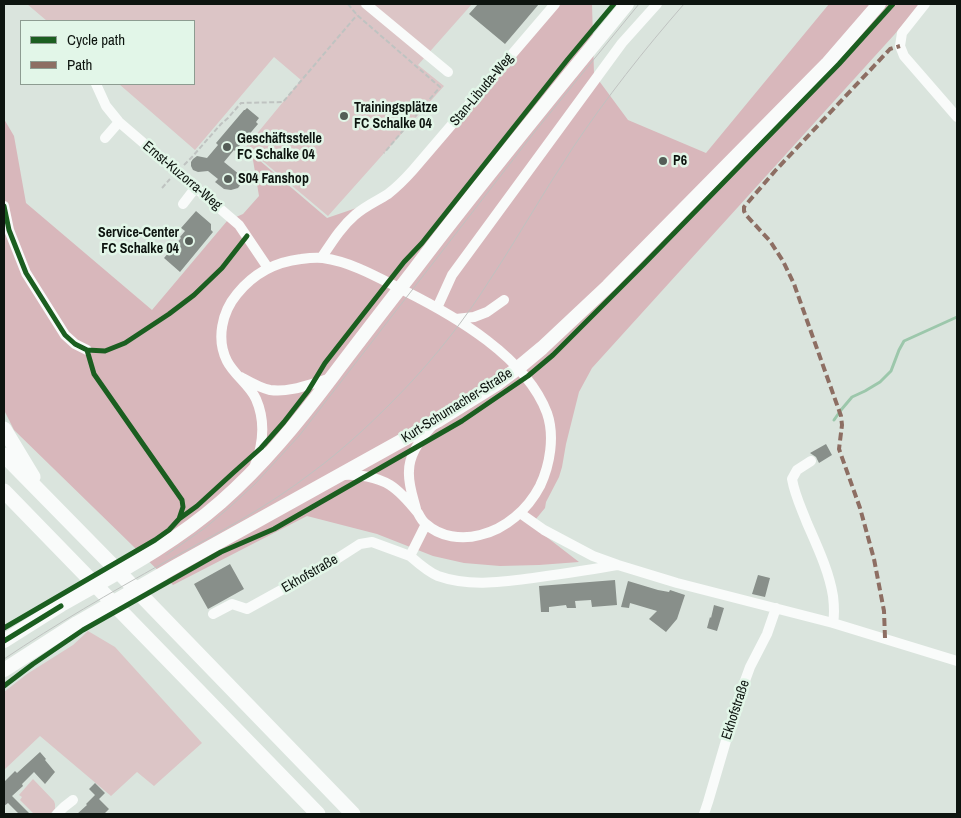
<!DOCTYPE html>
<meta charset="utf-8">
<style>
body{margin:0}
#map{position:relative;width:961px;height:818px;overflow:hidden;background:#dae4dd;font-family:"Archivo Narrow",sans-serif}
canvas{display:block}
.frame{position:absolute;inset:0;border:5px solid #0d140f;pointer-events:none}
.legend{position:absolute;left:20px;top:20px;width:175px;height:65px;box-sizing:border-box;background:#e2f6e8;border:1px solid #8d9c91;margin:0;padding:6px 9px;list-style:none;font-size:15px;color:#0d140f}
.legend li{display:flex;align-items:center;gap:10px;height:25px}
.legend b{width:25px;border:1px solid #8d9c91}
</style>
<div id="map">
<canvas width="961" height="818"></canvas>
<div class="frame"></div>
<ul class="legend">
<li><b style="height:6px;background:#1b5e20"></b>Cycle path</li>
<li><b style="height:6px;background:#8d6e63"></b>Path</li>
</ul>
</div>
<script>
const context = document.querySelector('canvas').getContext('2d');
context.lineJoin = 'round';
function paint(path, color) {
  context.fillStyle = color;
  context.fill(path, 'evenodd');
}
function stroke(path, color, width, dash) {
  context.strokeStyle = color;
  context.lineWidth = width;
  context.lineCap = dash ? 'butt' : 'round';
  context.setLineDash(dash || []);
  context.stroke(path);
}
function label(font, color, halo, rows, align = 'center') {
  context.font = font + ' "Archivo Narrow",sans-serif';
  context.lineWidth = 5;
  context.setLineDash([]);
  context.textBaseline = 'middle';
  context.strokeStyle = halo;
  context.fillStyle = color;
  for (const [text, x, y, turn = 0] of rows) {
    context.save();
    context.translate(x, y);
    context.rotate((+turn || 0) * Math.PI / 180);
    context.textAlign = isNaN(turn) ? turn : align;
    if (halo) context.strokeText(text, 0, 0);
    context.fillText(text, 0, 0);
    context.restore();
  }
}
const green = new Path2D(`
 M 27,4 L 472,4 L 418,65 L 444,86 L 328,216 L 246,147 L 301,80 L 274,57 L 195,150 L 119,84 L 194,84 L 194,21 L 47,21 Z
 M 88,631 L 115,647 L 202,743 L 154,786 L 137,772 L 111,796 L 40,736 L 4,770 L 4,692 L 27,674 L 73,645 Z
 M 33,779 L 54,801 L 55,804 L 55,809 L 50,814 L 34,814 L 20,800 L 22,797 L 19,795 Z`);
const forest = new Path2D(`
 M 555,4 L 592,4 L 594,74 L 628,120 L 706,153 L 829,4 L 920,4 L 894,35 L 592,368 L 579,392 L 566,444 L 562,467 L 559,477 L 546,502 L 545,508 L 531,525 L 579,562 L 539,565 L 500,566 L 464,563 L 433,556 L 377,534 L 307,516 L 173,585 L 14,430 L 4,410 L 4,119 L 14,136 L 26,203 L 152,310 L 227,221 L 243,214 L 259,196 L 252,154 L 327,218 L 371,203 L 401,184 Z`);
const stream = new Path2D(`
 M 834,420 L 841,410 L 852,397 L 865,391 L 880,382 L 891,371 L 899,350 L 904,341 L 957,317`);
const building = new Path2D(`
 M 478,4 L 539,4 L 505,44 L 469,14 Z
 M 247,108 L 259,118 L 256,122 L 258,124 L 235,151 L 234,150 L 224,162 L 245,179 L 238,188 L 231,190 L 224,189 L 215,182 L 218,179 L 208,171 L 198,172 L 193,170 L 191,166 L 191,162 L 193,159 L 197,156 L 207,158 L 218,145 L 216,143 L 244,110 L 245,110 Z
 M 196,211 L 211,224 L 211,230 L 213,232 L 180,272 L 164,258 L 181,238 L 180,237 L 185,231 L 181,228 Z
 M 826,444 L 832,455 L 819,463 L 816,457 L 810,453 Z
 M 230,564 L 244,589 L 208,609 L 194,584 Z
 M 758,575 L 770,578 L 765,597 L 752,594 Z
 M 615,580 L 617,605 L 592,607 L 591,600 L 575,601 L 576,608 L 567,608 L 566,605 L 549,607 L 549,612 L 541,612 L 539,586 Z
 M 628,581 L 658,590 L 669,592 L 670,590 L 685,595 L 677,619 L 666,632 L 649,619 L 657,611 L 630,603 L 629,608 L 621,607 Z
 M 714,605 L 724,608 L 717,631 L 707,628 L 710,617 L 711,618 Z
 M 40,752 L 46,759 L 45,760 L 55,772 L 45,784 L 34,772 L 22,784 L 23,786 L 12,796 L 30,814 L 19,814 L 8,803 L 4,806 L 4,782 L 15,771 L 17,773 Z
 M 95,783 L 105,793 L 99,799 L 109,809 L 104,814 L 77,814 L 87,805 L 86,804 L 95,795 L 89,789 Z`);
const path = new Path2D(`
 M 348,4 L 357,15 L 440,87 L 384,153
 M 184,165 L 192,157 L 221,124 L 228,118 L 241,103 L 283,102 L 357,15
 M 162,188 L 170,179`);
const minor = new Path2D(`
 M 366,4 L 448,72
 M 925,4 L 902,33 L 900,46 L 904,56 L 957,117
 M 96,84 L 106,106 L 119,122 L 239,225 L 268,268
 M 105,138 L 119,122
 M 183,204 L 196,187
 M 4,206 L 9,230 L 26,273 L 65,335 L 75,344 L 87,350
 M 322,257 C 332,242 341,227 355,215 C 365,206 377,201 388,194 C 397,187 405,179 413,170 L 555,4
 M 437,308 L 452,275 L 474,245 L 622,43 L 657,4
 M 456,319 L 474,317 L 487,312 L 504,300
 M 241,377 C 250,382 260,388 270,390 C 291,393 312,383 332,378
 M 811,461 L 797,470 L 792,479 C 795,496 801,507 807,523 C 817,546 829,571 833,596 C 834,605 835,613 833,623
 M 254,468 C 263,446 266,422 256,399 C 250,385 234,375 227,361 C 216,339 222,312 237,294 C 253,274 275,262 301,259 C 308,258 316,257 323,258 C 352,262 379,278 405,291 C 455,316 526,357 547,413 C 555,436 550,465 540,486 C 528,509 506,529 480,535 C 462,540 440,537 426,524 C 422,521 420,517 418,513 C 410,503 401,492 390,485 C 377,477 358,474 343,475
 M 416,509 C 413,497 408,484 409,471 C 409,455 422,437 432,426
 M 520,513 L 544,530 L 593,556 L 618,565 L 677,583 L 833,623 L 957,661
 M 410,556 C 418,563 428,572 438,576 C 469,587 502,582 533,578 C 561,574 589,570 617,565
 M 213,614 L 232,604 L 247,609 L 332,562 L 360,544 L 372,542 L 410,556 L 426,524
 M 57,814 L 64,807 L 73,800
 M 704,814 L 708,802 L 738,700 L 750,667 L 767,634 L 776,608`);
const major = new Path2D(`
 M 4,641 C 23,629 42,617 61,605 C 117,573 172,545 221,502 C 263,465 298,422 332,377 C 359,341 387,305 415,269 C 483,179 556,91 627,4
 M 4,670 L 77,623 L 176,566 L 437,421 L 498,383 L 518,368 L 542,348 L 608,286 L 827,64 L 879,4`);
const highway = new Path2D(`
 M 4,429 L 33,477
 M 4,455 L 110,563 L 353,814
 M 4,491 L 318,814`);
const tram = new Path2D(`
 M 166,555 L 205,528 L 230,507 L 255,484 L 299,436 L 533,134 L 639,4
 M 4,659 C 56,624 110,593 165,562 C 216,534 268,507 314,471 C 341,451 366,428 390,404 C 424,370 455,333 482,292 C 513,246 541,196 572,149 C 606,98 644,50 684,4`);
const quiet = new Path2D(`
 M 885,638 L 884,611 L 874,559 L 860,508 L 839,449 L 842,425 L 841,416 L 794,284 L 783,261 L 770,241 L 746,215 L 744,211 L 744,207 L 775,171 L 890,49 L 900,46`);
const cycleway = new Path2D(`
 M 4,206 L 9,230 L 26,273 L 65,335 L 75,344 L 87,350 L 105,351 L 125,343 L 169,314 L 194,295 L 222,268 L 247,236
 M 87,350 L 94,374 L 182,500 L 183,507 L 179,519
 M 4,628 L 155,540 L 169,530 L 179,519 L 197,506 L 233,473 L 261,448 L 284,422 L 308,391 L 325,363 L 404,262 L 422,243 L 568,59 L 614,4
 M 4,641 L 61,606
 M 4,686 L 33,664 L 83,630 L 221,552 L 274,529 L 462,421 L 528,376 L 553,355 L 644,264 L 839,64 L 893,4`);
const markers = [
 [344,116,5,"#555d57"],
 [227,147,5,"#555d57"],
 [663,161,5,"#555d57"],
 [228,179,5,"#555d57"],
 [189,241,5,"#555d57"]
];
const streetNames = [
 ["Stan-Libuda-Weg",482,90,-50],
 ["Ernst-Kuzorra-Weg",182,176,40],
 ["Kurt-Schumacher-Straße",457,406,-32],
 ["Ekhofstraße",310,574,-30],
 ["Ekhofstraße",736,710,-72]
];
const poiNames = [
 ["Trainingsplätze",354,108],
 ["FC Schalke 04",354,124],
 ["Geschäftsstelle",237,139],
 ["FC Schalke 04",237,155],
 ["P6",673,161],
 ["S04 Fanshop",238,179],
 ["Service-Center",179,233,"right"],
 ["FC Schalke 04",179,249,"right"]
];
paint(green, '#dcc5c6');
paint(forest, '#d8b7bb');
stroke(stream, '#9cc7ab', 3);
paint(building, '#888f8a');
stroke(path, '#bfc3c1', 2, [5, 2.5]);
stroke(minor, '#f9fbfa', 10);
stroke(major, '#f9fbfa', 14);
stroke(highway, '#f9fbfa', 15);
stroke(tram, '#bfc2c0', 1);
stroke(quiet, '#8d6e63', 4, [8, 4]);
stroke(cycleway, '#1b5e20', 5);
for (const [x, y, r, color] of markers) {
  const dot = new Path2D();
  dot.arc(x, y, r, 0, 2 * Math.PI);
  context.fillStyle = color;
  context.fill(dot);
  stroke(dot, '#e2f6e8', 2);
}
label('14px', '#0d140f', '#e2f6e8', streetNames);
label('bold 14px', '#0d140f', '#e2f6e8', poiNames, 'left');
</script>
